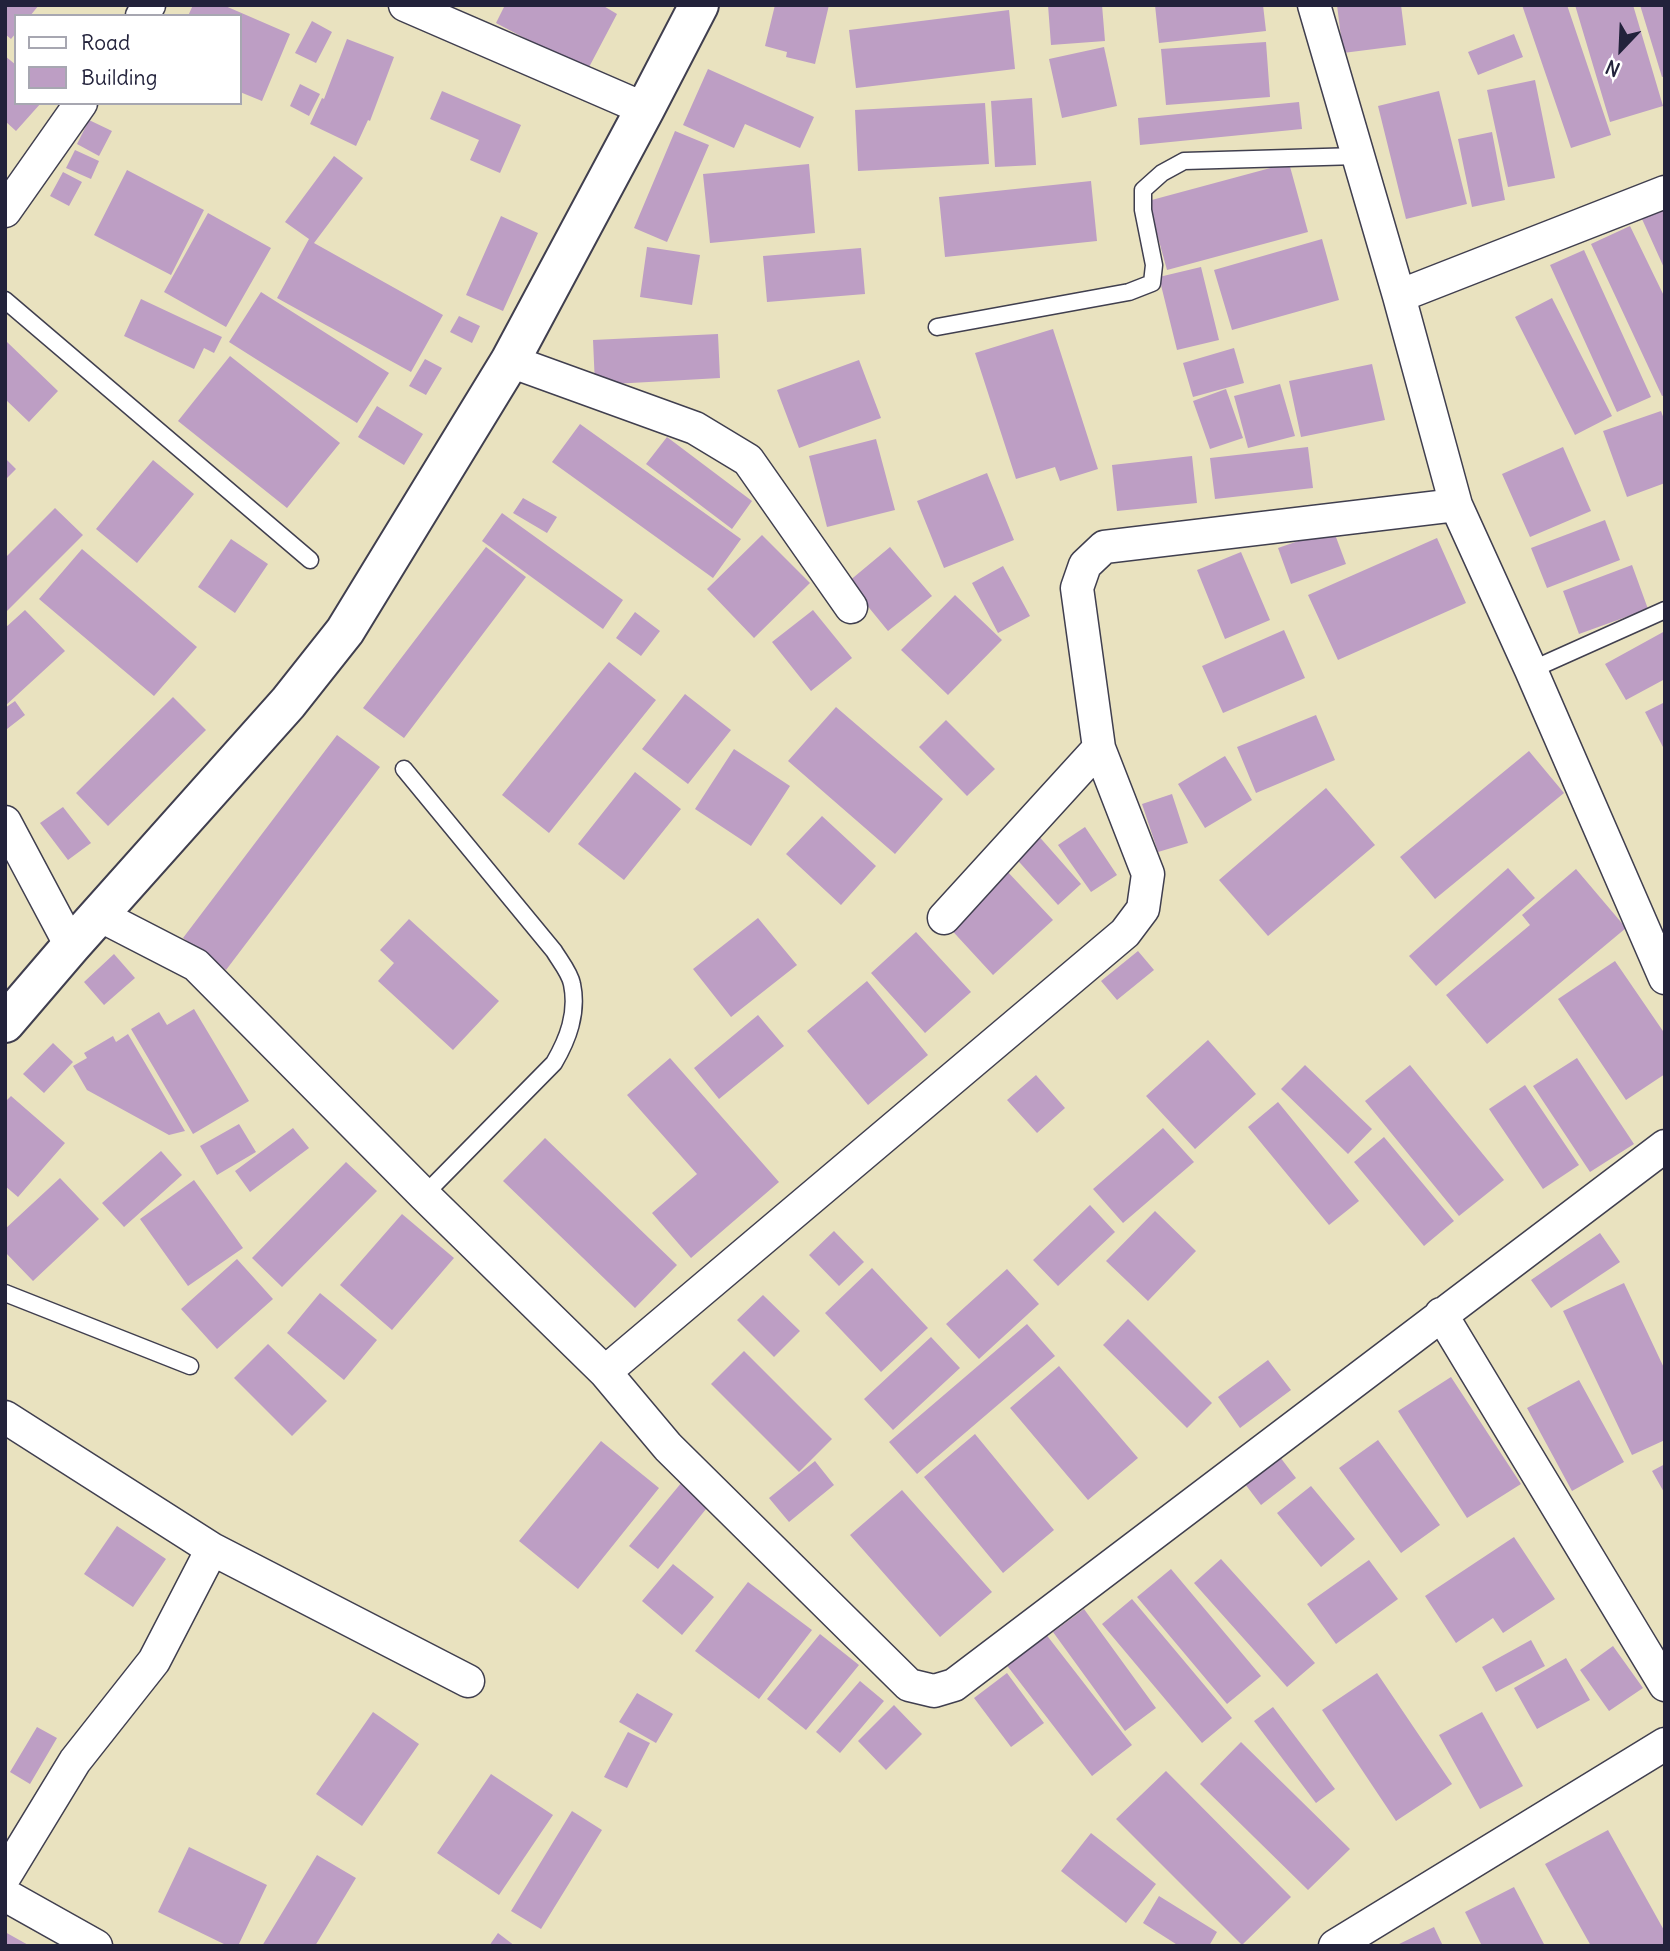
<!DOCTYPE html>
<style>
body{margin:0}
#map{position:relative;width:1670px;height:1951px;overflow:hidden;background:#e9e2bf;font-family:Delius,sans-serif}
canvas{display:block}
.frame{position:absolute;inset:0;border:7px solid #22223b;pointer-events:none}
.legend{position:absolute;left:14px;top:14px;width:228px;height:91px;box-sizing:border-box;background:#fff;border:2px solid #a7a7b1;margin:0;padding:9px 12px;list-style:none;font-size:21px;color:#22223b}
.legend li{display:flex;align-items:center;gap:14px;height:35px}
.legend b{width:35px;border:2px solid #a7a7b1}
.north{position:absolute;left:1586px;top:14px;width:70px;height:70px;-webkit-text-stroke:5px #fff;paint-order:stroke;rotate:203deg;font-size:19px;font-weight:700;line-height:28px;text-align:center;color:#22223b}
.north::after{content:'';display:block;margin:auto;width:24px;height:32px;background:#22223b;clip-path:polygon(50% 0,100% 100%,50% 72%,0 100%)}
</style>
<div id="map">
<canvas width="1670" height="1951"></canvas>
<div class="frame"></div>
<ul class="legend">
<li><b style="height:9px;background:#fff"></b>Road</li>
<li><b style="height:19px;background:#bd9ec4"></b>Building</li>
</ul>
<div class="north">N</div>
</div>
<script>
const context = document.querySelector('canvas').getContext('2d');
context.lineJoin = 'round';
function paint(path, color) {
  context.fillStyle = color;
  context.fill(path, 'evenodd');
}
function stroke(path, color, width, dash) {
  context.strokeStyle = color;
  context.lineWidth = width;
  context.lineCap = dash ? 'butt' : 'round';
  context.setLineDash(dash || []);
  context.stroke(path);
}
const building = new Path2D(`
 M 5,5 L 39,5 L 30,16 L 16,16 L 16,33 L 11,39 L 5,34 Z
 M 193,5 L 223,5 L 290,34 L 262,101 L 240,92 L 240,16 L 188,16 Z
 M 505,5 L 602,5 L 617,14 L 587,71 L 496,23 Z
 M 775,5 L 829,5 L 815,64 L 786,57 L 787,52 L 765,46 Z
 M 1048,5 L 1102,5 L 1105,41 L 1051,45 Z
 M 1155,5 L 1263,5 L 1266,31 L 1159,43 Z
 M 1337,5 L 1401,5 L 1406,45 L 1343,53 Z
 M 1522,5 L 1567,5 L 1611,135 L 1571,148 Z
 M 1575,5 L 1633,5 L 1663,106 L 1610,122 Z
 M 1640,5 L 1665,5 L 1665,76 L 1662,77 Z
 M 1009,10 L 1015,69 L 856,88 L 849,30 Z
 M 312,21 L 332,32 L 316,63 L 295,53 Z
 M 1514,34 L 1523,57 L 1478,75 L 1468,52 Z
 M 347,39 L 394,57 L 370,121 L 368,120 L 356,146 L 310,124 L 322,98 L 324,99 Z
 M 1266,42 L 1270,97 L 1166,105 L 1161,49 Z
 M 1104,47 L 1117,106 L 1062,118 L 1049,59 Z
 M 5,56 L 16,65 L 16,103 L 41,103 L 16,131 L 5,121 Z
 M 708,69 L 814,117 L 800,148 L 745,124 L 734,148 L 683,125 Z
 M 1535,80 L 1555,178 L 1508,187 L 1487,90 Z
 M 300,84 L 320,94 L 309,116 L 290,106 Z
 M 442,91 L 521,125 L 500,173 L 470,160 L 479,140 L 430,119 Z
 M 1439,91 L 1467,204 L 1406,219 L 1378,106 Z
 M 1032,98 L 1036,165 L 995,167 L 991,101 Z
 M 1299,102 L 1302,129 L 1140,145 L 1138,118 Z
 M 985,103 L 989,164 L 858,171 L 855,110 Z
 M 89,120 L 112,131 L 99,156 L 77,144 Z
 M 675,131 L 709,145 L 667,242 L 634,228 Z
 M 1492,132 L 1505,200 L 1472,207 L 1458,139 Z
 M 75,150 L 99,161 L 91,179 L 66,168 Z
 M 334,156 L 363,178 L 314,243 L 443,315 L 411,372 L 277,298 L 309,239 L 285,222 Z
 M 1289,163 L 1308,232 L 1167,270 L 1148,201 Z
 M 809,164 L 815,233 L 710,243 L 703,174 Z
 M 127,170 L 204,210 L 171,275 L 94,235 Z
 M 63,172 L 82,182 L 69,206 L 50,196 Z
 M 1091,181 L 1097,241 L 945,257 L 939,197 Z
 M 1665,209 L 1665,270 L 1642,219 Z
 M 208,213 L 271,248 L 226,327 L 164,292 Z
 M 501,216 L 538,233 L 503,311 L 466,295 Z
 M 1630,226 L 1665,298 L 1665,395 L 1662,396 L 1591,244 Z
 M 1322,239 L 1339,300 L 1232,330 L 1214,270 Z
 M 647,247 L 700,255 L 692,305 L 640,297 Z
 M 861,248 L 865,294 L 767,302 L 763,256 Z
 M 1584,250 L 1651,397 L 1617,412 L 1550,265 Z
 M 1201,267 L 1219,340 L 1177,350 L 1159,277 Z
 M 261,292 L 389,373 L 357,423 L 229,342 Z
 M 1552,298 L 1612,416 L 1575,435 L 1515,317 Z
 M 141,299 L 222,337 L 214,353 L 204,348 L 194,369 L 124,336 Z
 M 459,316 L 480,326 L 472,343 L 450,332 Z
 M 1053,329 L 1098,469 L 1060,481 L 1055,467 L 1016,479 L 975,353 Z
 M 718,334 L 720,378 L 595,385 L 593,340 Z
 M 7,342 L 58,391 L 29,422 L 5,399 Z
 M 1234,348 L 1244,383 L 1193,397 L 1183,363 Z
 M 230,356 L 340,443 L 287,508 L 178,421 Z
 M 425,359 L 442,368 L 426,395 L 409,386 Z
 M 859,360 L 881,418 L 799,448 L 777,390 Z
 M 1372,364 L 1385,420 L 1301,437 L 1289,381 Z
 M 1280,384 L 1295,436 L 1248,448 L 1234,396 Z
 M 1226,389 L 1243,438 L 1210,449 L 1193,401 Z
 M 377,406 L 423,434 L 404,465 L 358,437 Z
 M 1661,411 L 1665,422 L 1665,483 L 1627,497 L 1603,431 Z
 M 580,424 L 741,539 L 713,578 L 552,462 Z
 M 667,437 L 752,501 L 732,529 L 646,464 Z
 M 876,439 L 895,510 L 827,527 L 809,456 Z
 M 1308,447 L 1313,488 L 1215,499 L 1210,458 Z
 M 1563,447 L 1591,511 L 1530,537 L 1502,474 Z
 M 1192,456 L 1197,503 L 1117,511 L 1112,465 Z
 M 5,458 L 16,469 L 5,480 Z
 M 153,460 L 194,494 L 137,563 L 96,529 Z
 M 987,473 L 1014,540 L 944,568 L 917,501 Z
 M 523,498 L 557,517 L 547,533 L 513,513 Z
 M 55,508 L 83,535 L 5,613 L 5,558 Z
 M 502,513 L 623,600 L 603,629 L 482,541 Z
 M 1605,520 L 1620,560 L 1547,588 L 1531,548 Z
 M 1333,529 L 1346,564 L 1291,584 L 1278,548 Z
 M 762,535 L 810,583 L 754,638 L 707,589 Z
 M 1437,538 L 1466,603 L 1338,660 L 1308,595 Z
 M 231,539 L 268,564 L 235,613 L 198,587 Z
 M 486,547 L 526,577 L 404,738 L 363,708 Z
 M 890,547 L 932,596 L 888,631 L 848,582 Z
 M 82,549 L 197,647 L 154,696 L 39,599 Z
 M 1241,552 L 1270,620 L 1225,639 L 1197,570 Z
 M 1632,565 L 1648,609 L 1579,634 L 1563,591 Z
 M 1003,566 L 1030,616 L 998,633 L 972,583 Z
 M 955,595 L 1002,640 L 948,695 L 901,650 Z
 M 25,610 L 65,651 L 5,706 L 5,628 Z
 M 813,610 L 852,658 L 811,691 L 772,642 Z
 M 635,612 L 660,631 L 641,656 L 616,638 Z
 M 1284,630 L 1305,678 L 1223,713 L 1202,666 Z
 M 1665,631 L 1665,679 L 1626,700 L 1605,664 Z
 M 609,662 L 656,700 L 549,833 L 502,795 Z
 M 685,694 L 731,730 L 688,784 L 642,749 Z
 M 173,697 L 206,730 L 108,826 L 76,793 Z
 M 15,701 L 25,715 L 7,729 L 5,708 Z
 M 1665,702 L 1665,751 L 1645,712 Z
 M 836,707 L 943,799 L 895,854 L 788,761 Z
 M 1316,715 L 1335,760 L 1256,793 L 1237,747 Z
 M 946,720 L 995,769 L 967,796 L 919,747 Z
 M 337,735 L 380,767 L 226,970 L 183,938 Z
 M 734,749 L 790,786 L 751,846 L 695,809 Z
 M 1529,751 L 1564,793 L 1435,899 L 1400,857 Z
 M 1225,756 L 1252,800 L 1205,828 L 1178,784 Z
 M 635,772 L 681,809 L 624,880 L 578,844 Z
 M 1326,788 L 1375,845 L 1268,936 L 1219,880 Z
 M 1172,794 L 1188,843 L 1158,852 L 1142,804 Z
 M 63,807 L 91,843 L 68,860 L 40,823 Z
 M 822,816 L 876,866 L 841,905 L 786,854 Z
 M 1085,827 L 1117,875 L 1091,892 L 1058,845 Z
 M 1036,833 L 1081,884 L 1058,905 L 1012,854 Z
 M 1508,868 L 1535,898 L 1436,986 L 1409,956 Z
 M 1005,869 L 1053,920 L 993,975 L 946,924 Z
 M 1576,869 L 1626,928 L 1487,1044 L 1446,995 L 1530,925 L 1522,915 Z
 M 758,918 L 797,965 L 731,1017 L 693,969 Z
 M 409,919 L 499,1001 L 453,1050 L 378,981 L 394,963 L 380,950 Z
 M 916,932 L 971,992 L 925,1033 L 871,973 Z
 M 1138,951 L 1154,970 L 1117,1000 L 1101,981 Z
 M 114,954 L 135,978 L 104,1005 L 84,982 Z
 M 1615,961 L 1665,1034 L 1665,1074 L 1626,1100 L 1558,999 Z
 M 867,981 L 928,1055 L 868,1105 L 807,1031 Z
 M 194,1009 L 249,1101 L 193,1134 L 131,1029 L 159,1012 L 167,1025 Z
 M 758,1015 L 784,1046 L 719,1099 L 694,1068 Z
 M 128,1034 L 185,1131 L 169,1135 L 87,1090 L 73,1066 L 87,1058 L 84,1053 L 113,1036 L 116,1042 Z
 M 1208,1040 L 1256,1094 L 1195,1149 L 1146,1096 Z
 M 53,1043 L 73,1062 L 44,1093 L 23,1074 Z
 M 670,1058 L 779,1182 L 691,1258 L 652,1213 L 697,1174 L 627,1095 Z
 M 1577,1058 L 1634,1144 L 1590,1172 L 1533,1086 Z
 M 1305,1065 L 1372,1129 L 1348,1154 L 1281,1089 Z
 M 1410,1065 L 1504,1180 L 1459,1216 L 1365,1101 Z
 M 1036,1075 L 1065,1108 L 1037,1133 L 1007,1100 Z
 M 1525,1085 L 1579,1165 L 1543,1189 L 1489,1109 Z
 M 11,1096 L 65,1143 L 18,1197 L 5,1186 L 5,1102 Z
 M 1278,1102 L 1359,1201 L 1329,1225 L 1248,1127 Z
 M 239,1124 L 256,1152 L 217,1175 L 200,1146 Z
 M 293,1128 L 309,1148 L 250,1192 L 235,1171 Z
 M 1163,1128 L 1194,1162 L 1123,1223 L 1093,1189 Z
 M 1384,1137 L 1454,1221 L 1424,1246 L 1354,1162 Z
 M 545,1138 L 677,1265 L 635,1308 L 503,1181 Z
 M 161,1151 L 182,1175 L 124,1227 L 102,1203 Z
 M 346,1162 L 377,1191 L 282,1287 L 252,1258 Z
 M 60,1178 L 99,1219 L 33,1281 L 5,1252 L 5,1229 Z
 M 194,1180 L 243,1248 L 188,1286 L 140,1219 Z
 M 1090,1205 L 1115,1232 L 1058,1286 L 1033,1260 Z
 M 1155,1211 L 1196,1251 L 1148,1301 L 1106,1261 Z
 M 402,1214 L 454,1258 L 392,1330 L 340,1285 Z
 M 834,1231 L 864,1262 L 839,1286 L 809,1255 Z
 M 1600,1233 L 1620,1262 L 1551,1308 L 1531,1280 Z
 M 237,1259 L 273,1299 L 217,1349 L 181,1309 Z
 M 872,1268 L 928,1328 L 881,1372 L 825,1313 Z
 M 1007,1269 L 1039,1304 L 979,1359 L 946,1324 Z
 M 1624,1283 L 1665,1370 L 1665,1440 L 1632,1455 L 1563,1311 Z
 M 320,1293 L 377,1340 L 344,1380 L 287,1333 Z
 M 763,1295 L 800,1331 L 774,1357 L 737,1320 Z
 M 1128,1319 L 1212,1403 L 1187,1428 L 1103,1345 Z
 M 1027,1324 L 1055,1356 L 917,1474 L 889,1442 Z
 M 931,1337 L 960,1368 L 893,1430 L 864,1399 Z
 M 268,1344 L 327,1401 L 292,1436 L 234,1378 Z
 M 744,1351 L 832,1439 L 799,1472 L 711,1384 Z
 M 1268,1360 L 1291,1390 L 1240,1428 L 1218,1397 Z
 M 1059,1366 L 1138,1458 L 1088,1500 L 1010,1408 Z
 M 1451,1377 L 1521,1484 L 1467,1518 L 1398,1411 Z
 M 1579,1380 L 1624,1462 L 1572,1491 L 1527,1408 Z
 M 975,1434 L 1054,1530 L 1003,1573 L 924,1477 Z
 M 1378,1440 L 1440,1525 L 1401,1553 L 1339,1468 Z
 M 601,1441 L 659,1488 L 578,1589 L 519,1541 Z
 M 1280,1457 L 1296,1478 L 1261,1505 L 1245,1484 Z
 M 815,1461 L 834,1485 L 789,1522 L 769,1498 Z
 M 1665,1464 L 1665,1494 L 1652,1471 Z
 M 682,1482 L 710,1504 L 658,1569 L 629,1546 Z
 M 1311,1486 L 1355,1539 L 1321,1567 L 1277,1513 Z
 M 902,1490 L 992,1592 L 940,1637 L 850,1535 Z
 M 117,1526 L 166,1559 L 133,1607 L 84,1574 Z
 M 1514,1537 L 1555,1599 L 1503,1633 L 1493,1618 L 1456,1643 L 1425,1596 Z
 M 1221,1559 L 1315,1663 L 1287,1687 L 1194,1583 Z
 M 1369,1560 L 1398,1599 L 1336,1644 L 1307,1604 Z
 M 673,1564 L 714,1597 L 682,1635 L 642,1601 Z
 M 1171,1569 L 1261,1676 L 1227,1704 L 1137,1597 Z
 M 748,1582 L 812,1630 L 759,1699 L 695,1651 Z
 M 1132,1599 L 1232,1718 L 1202,1743 L 1102,1624 Z
 M 1084,1609 L 1156,1708 L 1125,1731 L 1053,1632 Z
 M 1045,1633 L 1132,1745 L 1092,1776 L 1005,1663 Z
 M 820,1634 L 859,1665 L 806,1730 L 767,1699 Z
 M 1531,1640 L 1545,1666 L 1496,1692 L 1482,1667 Z
 M 1613,1646 L 1643,1688 L 1609,1711 L 1580,1670 Z
 M 1566,1658 L 1590,1700 L 1537,1729 L 1514,1688 Z
 M 1007,1673 L 1044,1723 L 1011,1747 L 974,1698 Z
 M 1377,1673 L 1452,1784 L 1396,1821 L 1322,1710 Z
 M 860,1681 L 884,1701 L 840,1753 L 816,1732 Z
 M 637,1693 L 673,1714 L 656,1743 L 619,1722 Z
 M 894,1705 L 922,1734 L 886,1770 L 858,1741 Z
 M 1273,1707 L 1335,1789 L 1316,1803 L 1254,1721 Z
 M 373,1712 L 419,1744 L 362,1826 L 316,1794 Z
 M 1482,1712 L 1523,1786 L 1480,1809 L 1439,1735 Z
 M 37,1727 L 57,1738 L 30,1784 L 10,1772 Z
 M 628,1732 L 650,1743 L 627,1788 L 604,1777 Z
 M 1241,1742 L 1350,1849 L 1308,1890 L 1200,1784 Z
 M 1166,1771 L 1291,1897 L 1242,1945 L 1116,1819 Z
 M 491,1774 L 553,1815 L 499,1895 L 437,1853 Z
 M 572,1811 L 602,1830 L 541,1929 L 511,1911 Z
 M 1608,1830 L 1665,1932 L 1665,1946 L 1591,1946 L 1545,1864 Z
 M 1091,1833 L 1156,1884 L 1126,1923 L 1061,1871 Z
 M 189,1847 L 267,1885 L 238,1946 L 228,1946 L 158,1912 Z
 M 317,1855 L 356,1878 L 315,1946 L 262,1946 Z
 M 1514,1887 L 1545,1946 L 1482,1946 L 1465,1912 Z
 M 1159,1896 L 1217,1932 L 1209,1946 L 1179,1946 L 1143,1923 Z
 M 1434,1927 L 1443,1946 L 1395,1946 Z
 M 5,1932 L 30,1946 L 5,1946 Z
 M 498,1933 L 515,1946 L 489,1946 Z`);
const service = new Path2D(`
 M 5,300 L 310,560
 M 937,327 L 1129,292 L 1152,283 L 1154,265 L 1143,210 L 1143,190 L 1162,173 L 1184,161 L 1358,156
 M 1531,670 L 1665,610
 M 404,769 L 554,951 C 560,961 570,973 572,984 C 578,1013 568,1039 554,1063 L 424,1195
 M 5,1293 L 190,1366`);
const minor = new Path2D(`
 M 405,5 L 645,109
 M 1314,5 L 1399,296 L 1456,505 L 1531,670 L 1665,978
 M 142,16 L 149,5
 M 5,211 L 81,103
 M 1399,296 L 1665,192
 M 510,361 L 695,428 L 748,460 L 851,607
 M 5,822 L 71,946
 M 99,915 L 196,965 L 424,1195 L 605,1372 L 668,1447 L 909,1685 L 934,1691 L 954,1685 L 1665,1146
 M 944,918 L 1099,748
 M 1441,1314 L 1665,1685
 M 605,1372 L 1125,933 L 1143,909 L 1148,874 L 1099,748 L 1077,588 L 1085,565 L 1104,547 L 1456,505
 M 5,1417 L 212,1549 L 154,1661 L 75,1761 L 5,1876
 M 212,1549 L 468,1681
 M 5,1895 L 96,1946
 M 1335,1946 L 1665,1744`);
const tertiary = new Path2D(`
 M 5,1023 L 71,946 L 288,703 L 345,631 L 510,361 L 645,109 L 699,5`);
paint(building, '#bd9ec4');
stroke(service, '#403f4f', 19);
stroke(minor, '#403f4f', 35);
stroke(tertiary, '#403f4f', 42);
stroke(service, '#fff', 16);
stroke(minor, '#fff', 32);
stroke(tertiary, '#fff', 38);
</script>
